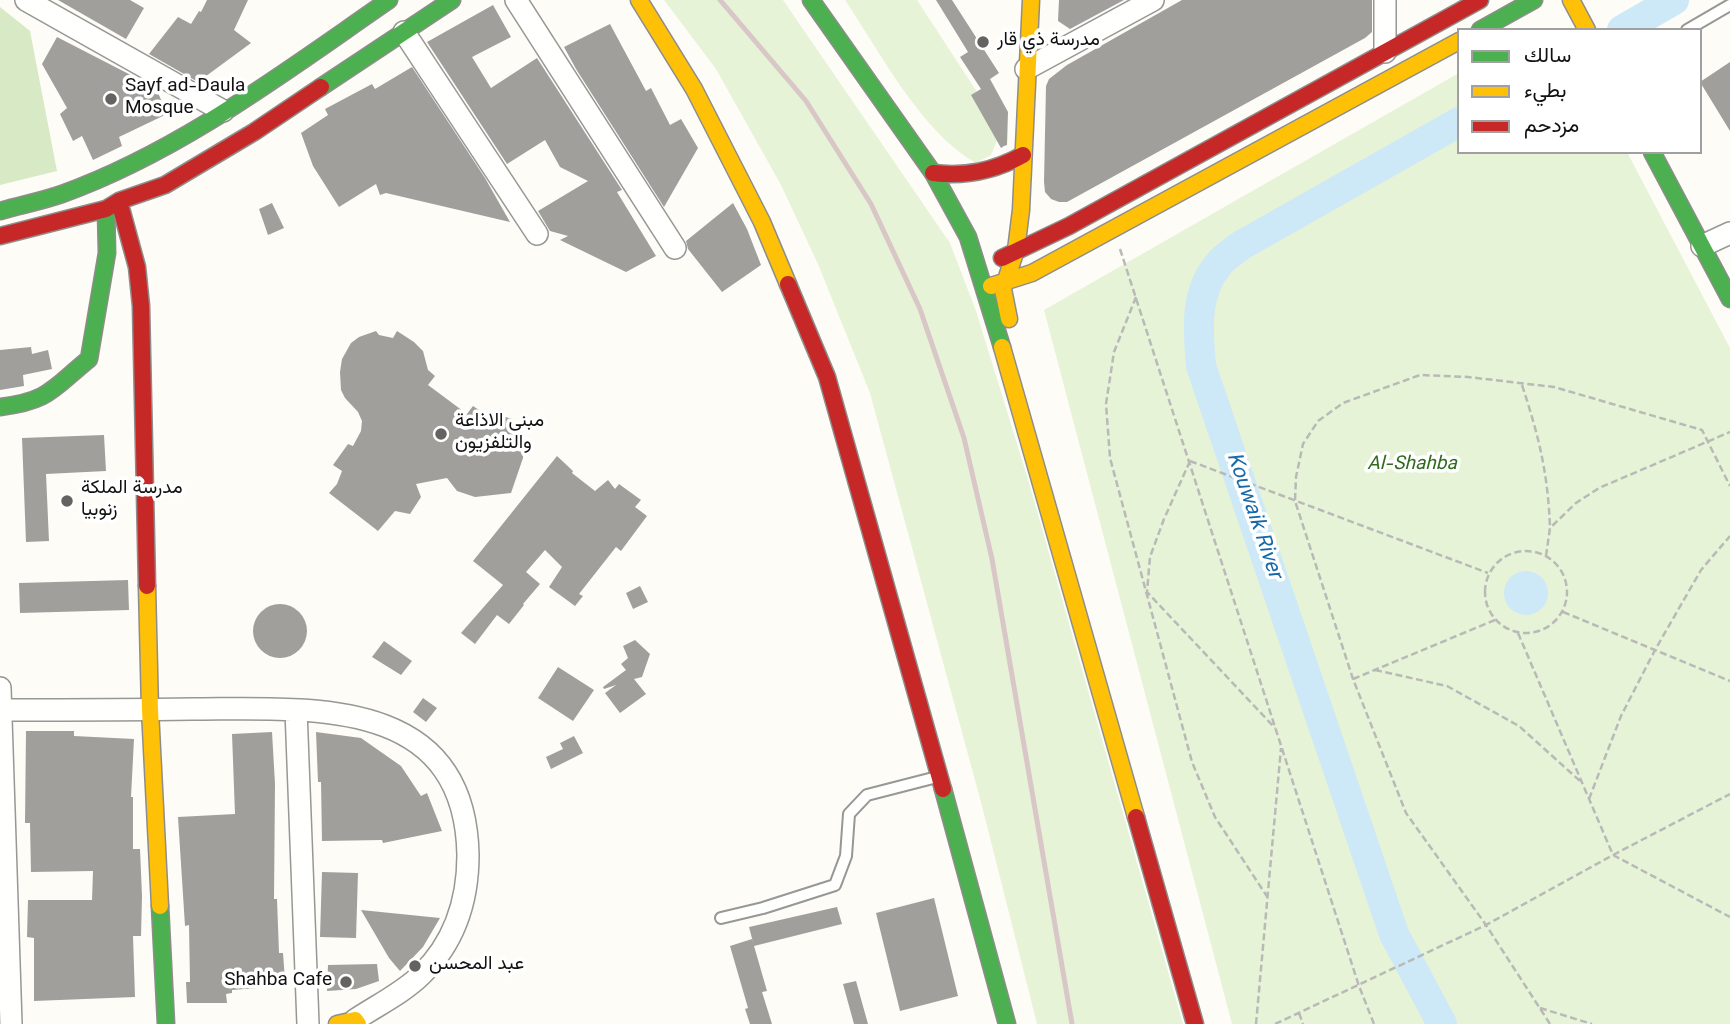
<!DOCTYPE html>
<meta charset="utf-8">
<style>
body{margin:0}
#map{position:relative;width:1730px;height:1024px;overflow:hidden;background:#fdfcf7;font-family:Georgia,Vazirmatn,serif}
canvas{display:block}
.legend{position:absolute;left:1457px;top:28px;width:245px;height:126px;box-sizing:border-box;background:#fff;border:2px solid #a0a0a0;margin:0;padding:9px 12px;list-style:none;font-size:21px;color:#111}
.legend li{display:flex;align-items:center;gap:14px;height:35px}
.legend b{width:35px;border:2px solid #a0a0a0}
</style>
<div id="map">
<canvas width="1730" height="1024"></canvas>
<ul class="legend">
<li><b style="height:9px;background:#4caf50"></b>سالك</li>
<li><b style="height:9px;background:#ffc107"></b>بطيء</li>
<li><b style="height:9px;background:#c62828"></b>مزدحم</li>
</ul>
</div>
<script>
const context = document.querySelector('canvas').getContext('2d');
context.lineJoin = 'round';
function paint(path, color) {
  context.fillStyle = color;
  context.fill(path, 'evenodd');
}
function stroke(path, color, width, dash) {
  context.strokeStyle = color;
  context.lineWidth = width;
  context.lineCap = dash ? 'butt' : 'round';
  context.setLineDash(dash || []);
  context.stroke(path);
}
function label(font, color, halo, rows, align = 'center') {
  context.font = font + ' Georgia,Vazirmatn,serif';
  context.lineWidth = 7;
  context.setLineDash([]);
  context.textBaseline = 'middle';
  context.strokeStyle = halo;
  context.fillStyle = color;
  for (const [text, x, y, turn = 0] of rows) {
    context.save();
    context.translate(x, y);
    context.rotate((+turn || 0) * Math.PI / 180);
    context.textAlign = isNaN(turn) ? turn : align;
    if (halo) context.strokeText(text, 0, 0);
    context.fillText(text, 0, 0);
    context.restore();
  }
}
const green = new Path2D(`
 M 664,0 L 783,0 L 950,243 L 976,311 L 1027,476 L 1183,1024 L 1037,1024 L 982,806 L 870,393 L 818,264 L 781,185 L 716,69 Z
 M 845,0 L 917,0 L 977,92 L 972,95 L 997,140 L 991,155 L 976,163 C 921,132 880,52 845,0 Z
 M 1459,73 L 1459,152 L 1627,152 L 1730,348 L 1730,1024 L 1232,1024 L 1044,310 Z`);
const forest = new Path2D(`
 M 0,7 L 30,31 L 57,171 L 0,185 Z`);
const water = new Path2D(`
 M1504 593a22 22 0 1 1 44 0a22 22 0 1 1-44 0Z`);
const river = new Path2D(`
 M 1622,30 L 1674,0
 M 1442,1024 L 1394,934 L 1201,366 C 1198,332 1194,292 1219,264 C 1224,257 1233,252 1240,246 L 1459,122`);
const building = new Path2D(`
 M 58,0 L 130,0 L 144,8 L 126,39 Z
 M 207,0 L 248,0 L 234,30 L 251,43 L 198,82 L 149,54 L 178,17 L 191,24 L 199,11 L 201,12 Z
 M 936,0 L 952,0 L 999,73 L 990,79 L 1008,112 L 1007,145 L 1004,146 L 1001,148 L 971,95 L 981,89 L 960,57 L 968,52 Z
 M 1059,0 L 1124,0 L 1070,29 L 1058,21 Z
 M 1182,0 L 1372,0 L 1372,32 L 1365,38 L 1067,202 L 1059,202 L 1051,199 L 1045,192 L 1044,182 L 1046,86 L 1049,79 L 1067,65 Z
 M 493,5 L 511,37 L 472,57 L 491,88 L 537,58 L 622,190 L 617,192 L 656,256 L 626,272 L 560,240 L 568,236 L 550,231 L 538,211 L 588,181 L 560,167 L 545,140 L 507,164 L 427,42 Z
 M 610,24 L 646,91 L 651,88 L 670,125 L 681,119 L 698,148 L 664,207 L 576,69 L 564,47 Z
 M 57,37 L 156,88 L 167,114 L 119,137 L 122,146 L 93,160 L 82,136 L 73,141 L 60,114 L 67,108 L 42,64 Z
 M 1730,62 L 1730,131 L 1700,82 Z
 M 412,67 L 485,178 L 510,222 L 386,193 L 380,195 L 376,184 L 339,207 L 313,166 L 301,133 L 328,115 L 325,109 L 372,84 L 375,89 Z
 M 272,203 L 284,228 L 268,235 L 259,209 Z
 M 733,203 L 747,229 L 761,265 L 722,292 L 688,249 L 686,241 Z
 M 376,331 L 379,335 L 393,338 L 397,331 L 414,342 L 423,351 L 428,370 L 435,376 L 428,385 L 467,414 L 473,406 L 482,412 L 493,413 L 512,419 L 523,437 L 523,458 L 511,493 L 475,497 L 457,491 L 447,478 L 416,484 L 421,497 L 410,514 L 395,511 L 378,531 L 329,493 L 337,484 L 342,471 L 333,465 L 348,444 L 353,446 L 361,431 L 362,421 L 358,412 L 345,398 L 341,390 L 340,372 L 342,359 L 351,343 L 359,337 Z
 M 31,347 L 32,354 L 48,350 L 52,369 L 23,375 L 24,386 L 0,390 L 0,350 Z
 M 104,435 L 106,471 L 46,474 L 49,541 L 26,542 L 22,438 Z
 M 557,456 L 573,471 L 572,473 L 595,491 L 608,480 L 615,489 L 619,484 L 641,500 L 635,507 L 647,516 L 621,551 L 616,547 L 579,594 L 583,596 L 575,606 L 549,587 L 562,567 L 545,550 L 526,572 L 540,584 L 523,604 L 524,605 L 509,624 L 497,615 L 475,644 L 461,633 L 503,585 L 473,561 Z
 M 128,580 L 129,610 L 20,613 L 19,583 Z
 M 640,586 L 648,602 L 633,609 L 626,593 Z
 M253 631a27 27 0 1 1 54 0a27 27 0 1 1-54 0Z
 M 635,640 L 650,654 L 642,677 L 634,679 L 646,694 L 620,713 L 605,693 L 616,685 L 604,689 L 603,687 L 626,670 L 621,664 L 628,658 L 623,646 Z
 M 384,641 L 412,661 L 401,675 L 372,657 Z
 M 558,667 L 594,690 L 573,721 L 538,698 Z
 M 423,698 L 437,708 L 426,722 L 413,712 Z
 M 26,731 L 74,731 L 74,736 L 134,739 L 131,797 L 133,797 L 133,849 L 140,849 L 142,896 L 141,936 L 133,936 L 135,997 L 34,1001 L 34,938 L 27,937 L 28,900 L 92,900 L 93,871 L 31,872 L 30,823 L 25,823 Z
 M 272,732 L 275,784 L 274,899 L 277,899 L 279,953 L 283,953 L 285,980 L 268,982 L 269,987 L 232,990 L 232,993 L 226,994 L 227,1003 L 187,1003 L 186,982 L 190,982 L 189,925 L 185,926 L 178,817 L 235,814 L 232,734 Z
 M 316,732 L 361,738 L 401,766 L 421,796 L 427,793 L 442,831 L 383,843 L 382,840 L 322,841 L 321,782 L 318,782 Z
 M 574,736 L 583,753 L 551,769 L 546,757 L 563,749 L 560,743 Z
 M 322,872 L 358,873 L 356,938 L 320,937 Z
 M 934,898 L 958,996 L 900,1011 L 876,913 Z
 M 837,907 L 842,924 L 754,946 L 749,927 Z
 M 361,910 L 440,918 L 423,947 L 400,971 L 389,958 Z
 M 752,939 L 767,991 L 762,992 L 772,1024 L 750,1024 L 745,1009 L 748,1008 L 730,946 Z
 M 377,964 L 379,981 L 356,989 L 327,991 L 328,965 Z
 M 856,981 L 868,1024 L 854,1024 L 843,984 Z`);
const path = new Path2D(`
 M 1120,249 L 1359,986 L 1374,1024
 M 1136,297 L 1114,352 L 1106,404 L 1110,458 L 1192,762 L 1215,817 L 1268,898
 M 1522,385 C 1539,437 1548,473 1550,528
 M 1190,461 L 1164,519 L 1150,557 L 1147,592 L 1275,728
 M 1190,461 L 1488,573
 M1485 592a41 41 0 1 1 82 0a41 41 0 1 1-82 0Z
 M 1546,556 L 1550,528 L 1576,503 L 1599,488 L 1730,432
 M 1563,612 L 1730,681
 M 1518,633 L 1613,855 L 1730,917
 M 1375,670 L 1447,686 L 1519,726 L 1580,781
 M 1353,679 L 1495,620
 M 1589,799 L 1621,716 L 1655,650 L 1701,570 L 1730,536
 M 1540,1008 L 1592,1024
 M 1299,1013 L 1303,1024
 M 1256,1024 L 1281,748
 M 1275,1024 L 1486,925 L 1613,855 L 1730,794
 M 1550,1024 L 1486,925 L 1406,813 L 1353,679 L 1295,501 L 1296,477 L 1303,444 L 1318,421 L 1343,403 L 1420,375 L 1468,377 L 1554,387 L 1702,430 L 1730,486`);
const lane = new Path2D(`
 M 1687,30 L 1730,5
 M 721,918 L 763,908 L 835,885 L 846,856 L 849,814 L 867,795 L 937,777`);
const street = new Path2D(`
 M 26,0 L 223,111
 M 516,0 L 675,248
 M 404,32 L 537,234
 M 1385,52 L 1385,0
 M 1026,69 L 1153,0
 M 1702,246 L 1730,233
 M 0,688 L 11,1024
 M 1,710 C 64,710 128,710 192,709 C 308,709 465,694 468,855 C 468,901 455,942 421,975 C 404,992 376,1006 355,1020
 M 296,710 L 308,1024`);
const fast = new Path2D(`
 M 811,0 L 933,173 L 968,237 L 1002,347
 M 1480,30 L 1534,0
 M 321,87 L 452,0
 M 1652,152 L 1730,299
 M 0,211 C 21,205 42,201 62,194 C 181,151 286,71 389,0
 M 0,407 C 50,401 53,388 89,359 L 107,253 L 106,209
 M 943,789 L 1007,1024
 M 160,906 L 166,1024`);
const slow = new Path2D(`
 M 639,0 L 694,89 L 762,222 L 788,284
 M 1571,0 L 1587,30
 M 991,286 L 1032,273 L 1459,41
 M 1009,319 L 1003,289 L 1016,250 L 1021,210 L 1031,0
 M 1002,347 L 1136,817
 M 147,586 L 150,710 L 160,906
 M 337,1024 L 355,1020 L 358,1024`);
const jam = new Path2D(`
 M 933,173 C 966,177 994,171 1023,155
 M 119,201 L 137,267 L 141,306 L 147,586
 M 0,236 L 106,209 L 119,201 L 165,185 L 254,132 L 321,87
 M 1002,258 L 1069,226 L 1480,0
 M 788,284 L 827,377 L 943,789
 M 1136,817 L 1195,1024`);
const rail = new Path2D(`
 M 720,0 L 806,101 L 871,204 L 920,309 L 964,438 L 992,559 L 1072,1024`);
const markers = [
 [983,42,7,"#646362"],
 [111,99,7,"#646362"],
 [441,434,7,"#646362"],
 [67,501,7,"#646362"],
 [415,966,7,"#646362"],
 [346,982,7,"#646362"]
];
const poiNames = [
 ["مدرسة ذي قار",997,42],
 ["Sayf ad-Daula",125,88],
 ["Mosque",125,110],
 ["مبنى الاذاعة",455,423],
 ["والتلفزيون",455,445],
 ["مدرسة الملكة",81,490],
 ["زنوبيا",81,512],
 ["عبد المحسن",429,966],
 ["Shahba Cafe",332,982,"right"]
];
const parkNames = [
 ["Al-Shahba",1412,466]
];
const waterNames = [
 ["Kouwaik River",1252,516,71]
];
paint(green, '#e7f3d7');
paint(forest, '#d8eac5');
paint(water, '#cde8f7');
stroke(river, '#cde8f7', 30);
paint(building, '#a19f9c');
stroke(lane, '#979795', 14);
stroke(street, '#979795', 24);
stroke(fast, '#8e8d8b', 19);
stroke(slow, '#8e8d8b', 19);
stroke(jam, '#8e8d8b', 19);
stroke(path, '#b9b9b8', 2.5, [7, 3.5]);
stroke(lane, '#fffffe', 10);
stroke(street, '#fffffe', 21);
stroke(fast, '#4caf50', 16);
stroke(slow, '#ffc107', 16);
stroke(jam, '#c62828', 16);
stroke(rail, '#d9c6c7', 5);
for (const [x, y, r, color] of markers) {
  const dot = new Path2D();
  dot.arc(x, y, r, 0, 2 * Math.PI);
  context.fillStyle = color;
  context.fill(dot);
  stroke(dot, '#fff', 2.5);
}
label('19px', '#111', '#fff', poiNames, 'left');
label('italic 19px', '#2f6b1f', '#fff', parkNames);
label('italic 21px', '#1768a6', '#fff', waterNames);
</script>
